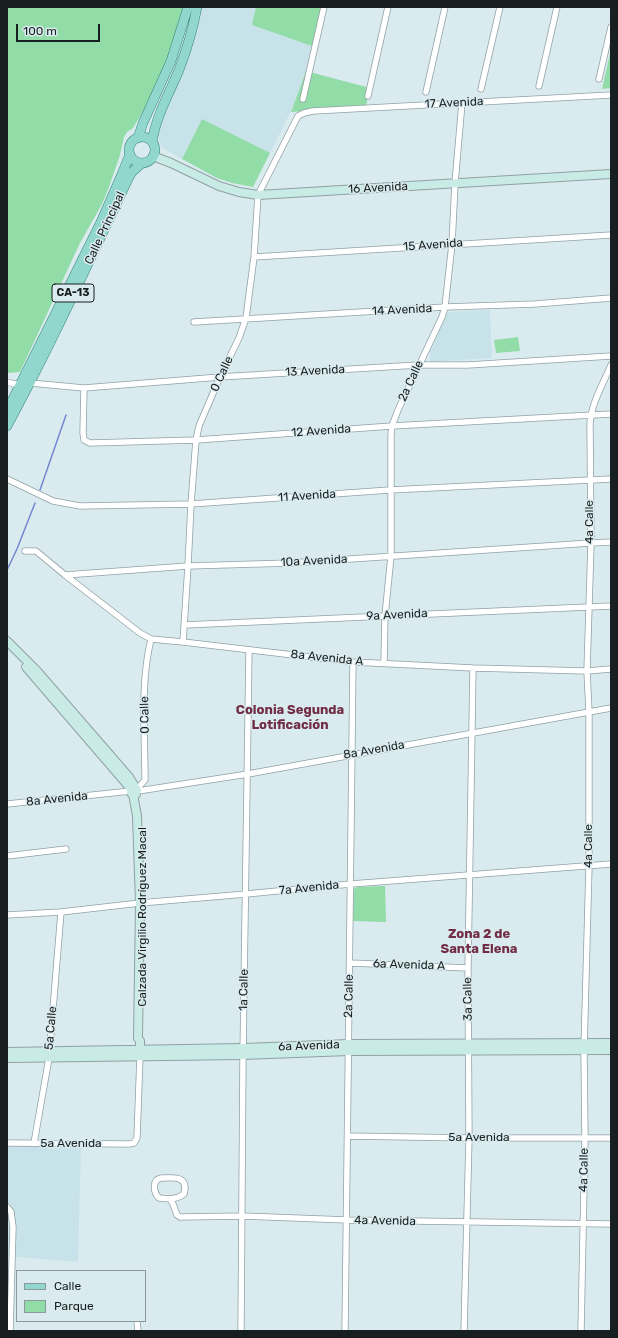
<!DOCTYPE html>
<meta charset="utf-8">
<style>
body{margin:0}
#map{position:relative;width:618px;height:1338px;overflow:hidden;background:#daebef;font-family:Rubik,sans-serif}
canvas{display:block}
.frame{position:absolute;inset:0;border:8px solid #181f20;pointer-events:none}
.legend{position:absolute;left:16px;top:1270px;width:130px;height:52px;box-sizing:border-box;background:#daebef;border:1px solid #8c999c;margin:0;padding:5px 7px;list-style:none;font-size:12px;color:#181f20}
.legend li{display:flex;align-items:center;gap:8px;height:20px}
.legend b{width:20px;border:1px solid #8c999c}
.scale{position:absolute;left:16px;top:24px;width:84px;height:18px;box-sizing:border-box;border:2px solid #181f20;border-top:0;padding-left:5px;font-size:12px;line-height:14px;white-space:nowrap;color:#181f20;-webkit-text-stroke:3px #daebef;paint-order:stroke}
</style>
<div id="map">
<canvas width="618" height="1338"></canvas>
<div class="frame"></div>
<ul class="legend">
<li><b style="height:5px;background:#91d7cd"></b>Calle</li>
<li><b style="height:11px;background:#91dca7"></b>Parque</li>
</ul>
<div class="scale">100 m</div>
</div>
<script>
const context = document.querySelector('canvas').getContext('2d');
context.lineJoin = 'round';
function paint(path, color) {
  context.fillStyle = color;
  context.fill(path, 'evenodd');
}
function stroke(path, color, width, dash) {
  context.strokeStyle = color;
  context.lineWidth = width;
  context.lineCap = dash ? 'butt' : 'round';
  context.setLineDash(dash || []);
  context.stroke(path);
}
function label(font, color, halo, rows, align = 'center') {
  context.font = font + ' Rubik,sans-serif';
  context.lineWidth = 3;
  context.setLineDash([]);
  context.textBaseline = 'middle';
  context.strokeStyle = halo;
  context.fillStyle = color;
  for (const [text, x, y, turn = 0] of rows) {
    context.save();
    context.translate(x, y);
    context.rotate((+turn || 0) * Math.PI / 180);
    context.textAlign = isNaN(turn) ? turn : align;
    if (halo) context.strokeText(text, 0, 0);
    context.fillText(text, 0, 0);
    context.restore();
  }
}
const built = new Path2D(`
 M 198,7 L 256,7 L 253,25 L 312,46 L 306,71 L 291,111 L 270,153 L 202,119 L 182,159 L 161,147 L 158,138 L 158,127 Z
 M 490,310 L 492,358 L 430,362 L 430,352 L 448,312 Z
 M 7,1145 L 81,1146 L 78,1262 L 7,1256 Z`);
const green = new Path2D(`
 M 7,7 L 184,7 L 171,53 L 151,98 L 133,128 L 127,132 L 124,137 L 120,155 L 109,187 L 102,204 L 80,243 L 20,372 L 7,373 Z
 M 256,7 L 321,7 L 312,46 L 252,25 Z
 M 611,49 L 611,88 L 602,89 Z
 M 306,71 L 370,88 L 366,106 L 291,112 Z
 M 202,119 L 270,153 L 253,187 L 232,183 L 217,178 L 182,159 Z
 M 518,337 L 520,351 L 496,353 L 494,340 Z
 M 385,886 L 386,922 L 353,921 L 354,889 L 357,887 Z`);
const stream = new Path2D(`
 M 40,490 L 66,415
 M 7,570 L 17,549 L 35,503`);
const street = new Path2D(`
 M 599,79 L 611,27
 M 539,86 L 557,7
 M 481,89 L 500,7
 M 426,92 L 445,7
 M 368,96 L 388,7
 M 303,99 L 324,7
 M 254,257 L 611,235
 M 194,322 L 445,307 L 535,304 L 611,298
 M 7,382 L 14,384 L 30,383 L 84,388 L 220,377 L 418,365 L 468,365 L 611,356
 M 84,388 L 83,433 L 84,440 L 90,443 L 196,440 L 392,426 L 611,414
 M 7,479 L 53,501 L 80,506 L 191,504 L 390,490 L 611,479
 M 25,551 L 36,551 L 65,575 L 188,566 L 290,563 L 591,543 L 611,542
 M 65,575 L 140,633 L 151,639 L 183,642 L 353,662 L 473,668 L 587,671 L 611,669
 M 184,625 L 611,606
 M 183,642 L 188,566 L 191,504 L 196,440 L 199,426 L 220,377 L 239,338 L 246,318 L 254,257 L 258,195 L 298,116 L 304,113 L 313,111 L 611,95
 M 384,662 L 385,616 L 391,556 L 391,435 L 392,426 L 398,410 L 442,317 L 445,307 L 452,244 L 455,183 L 462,103
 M 137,789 L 145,780 C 145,734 140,684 151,639
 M 138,791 L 248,774 L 611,708
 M 7,804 L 131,791
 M 7,856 L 66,849
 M 7,915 L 61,912 L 140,903 L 246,894 L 351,884 L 611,864
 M 350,963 L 468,968
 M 348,1136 L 469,1138 L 611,1138
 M 7,1143 L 129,1144 L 134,1143 L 137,1138 L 140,1056
 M 34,1143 L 49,1058 L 61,912
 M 161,1178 C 173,1178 189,1175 184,1194 C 176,1200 168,1199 159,1198 C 153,1192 152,1180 161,1178 Z
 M 170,1199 L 173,1204 L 177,1215 L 180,1217 L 243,1216 L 347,1220 L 611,1224
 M 7,1207 L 11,1212 L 13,1227 L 10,1331
 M 137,1321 L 138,1331
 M 241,1331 L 243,1055 L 249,650
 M 345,1331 L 353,662
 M 464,1331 L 469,1138 L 468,968 L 473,668
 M 581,1331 L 585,1138 L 584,1050 L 589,866 L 589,712 L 587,671 L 591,543 L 590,424 C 591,404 603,384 611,365`);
const secondary = new Path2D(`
 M 153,156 L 171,163 L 219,186 L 239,192 L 258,195 L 611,174
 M 7,641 L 37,671 L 129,777 L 137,790 L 136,794 L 133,794 L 131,793 L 131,790 L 132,788 L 135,788
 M 26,667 L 131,789
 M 133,794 L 137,816 L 140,903 L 138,1038 L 140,1041 L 140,1053
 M 7,1052 L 243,1048 L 349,1044 L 611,1043
 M 7,1058 L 243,1055 L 349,1051 L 611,1050`);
const primary = new Path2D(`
 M129 150a13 13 0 1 1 26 0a13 13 0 1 1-26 0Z
 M 138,138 L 143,123 L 171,61 L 188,7
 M 152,142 C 156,116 169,94 179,70 C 187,49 193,29 197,7
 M 7,411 L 101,222 L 122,174 L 130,154
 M 7,426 C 51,345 89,261 129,177 L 132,172 L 142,163`);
const shields = [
 [73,293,42]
];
const shieldNames = [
 ["CA-13",73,293]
];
const streetNames = [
 ["17 Avenida",454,103,-3],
 ["16 Avenida",378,188,-3],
 ["Calle Principal",105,228,-65],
 ["15 Avenida",433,245,-4],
 ["14 Avenida",402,310,-3],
 ["13 Avenida",315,371,-3],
 ["0 Calle",222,374,-65],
 ["2a Calle",411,381,-65],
 ["12 Avenida",321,431,-4],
 ["11 Avenida",307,496,-4],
 ["4a Calle",590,522,-90],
 ["10a Avenida",314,561,-3],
 ["9a Avenida",397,615,-3],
 ["8a Avenida A",327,658,6],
 ["0 Calle",145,715,-91],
 ["8a Avenida",374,750,-10],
 ["8a Avenida",57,799,-6],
 ["4a Calle",589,846,-90],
 ["7a Avenida",309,888,-6],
 ["Calzada Virgilio Rodríguez Macal",143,917,-90],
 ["6a Avenida A",409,965,2],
 ["1a Calle",244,990,-89],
 ["2a Calle",349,996,-89],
 ["3a Calle",468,999,-91],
 ["5a Calle",51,1028,-85],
 ["6a Avenida",309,1046,-2],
 ["5a Avenida",479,1138],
 ["5a Avenida",71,1144],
 ["4a Calle",584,1170,-89],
 ["4a Avenida",385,1221,1]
];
const neighbourhoodNames = [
 ["Colonia Segunda",290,710],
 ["Lotificación",290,725],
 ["Zona 2 de",479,934],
 ["Santa Elena",479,949]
];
paint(built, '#c7e2e8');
paint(green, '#91dca7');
stroke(stream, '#7387d1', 1.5);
stroke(street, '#90a0a4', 7);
stroke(secondary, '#90a0a4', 10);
stroke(primary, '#37857b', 10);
stroke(street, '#fff', 5.5);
stroke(secondary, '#c8ebe6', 8);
stroke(primary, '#91d7cd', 9);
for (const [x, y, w] of shields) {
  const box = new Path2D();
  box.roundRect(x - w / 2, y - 9, w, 18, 3);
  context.fillStyle = '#daebef';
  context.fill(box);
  stroke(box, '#181f20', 1);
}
label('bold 11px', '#181f20', null, shieldNames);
label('12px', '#181f20', '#daebef', streetNames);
label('bold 13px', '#712d45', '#daebef', neighbourhoodNames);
</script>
